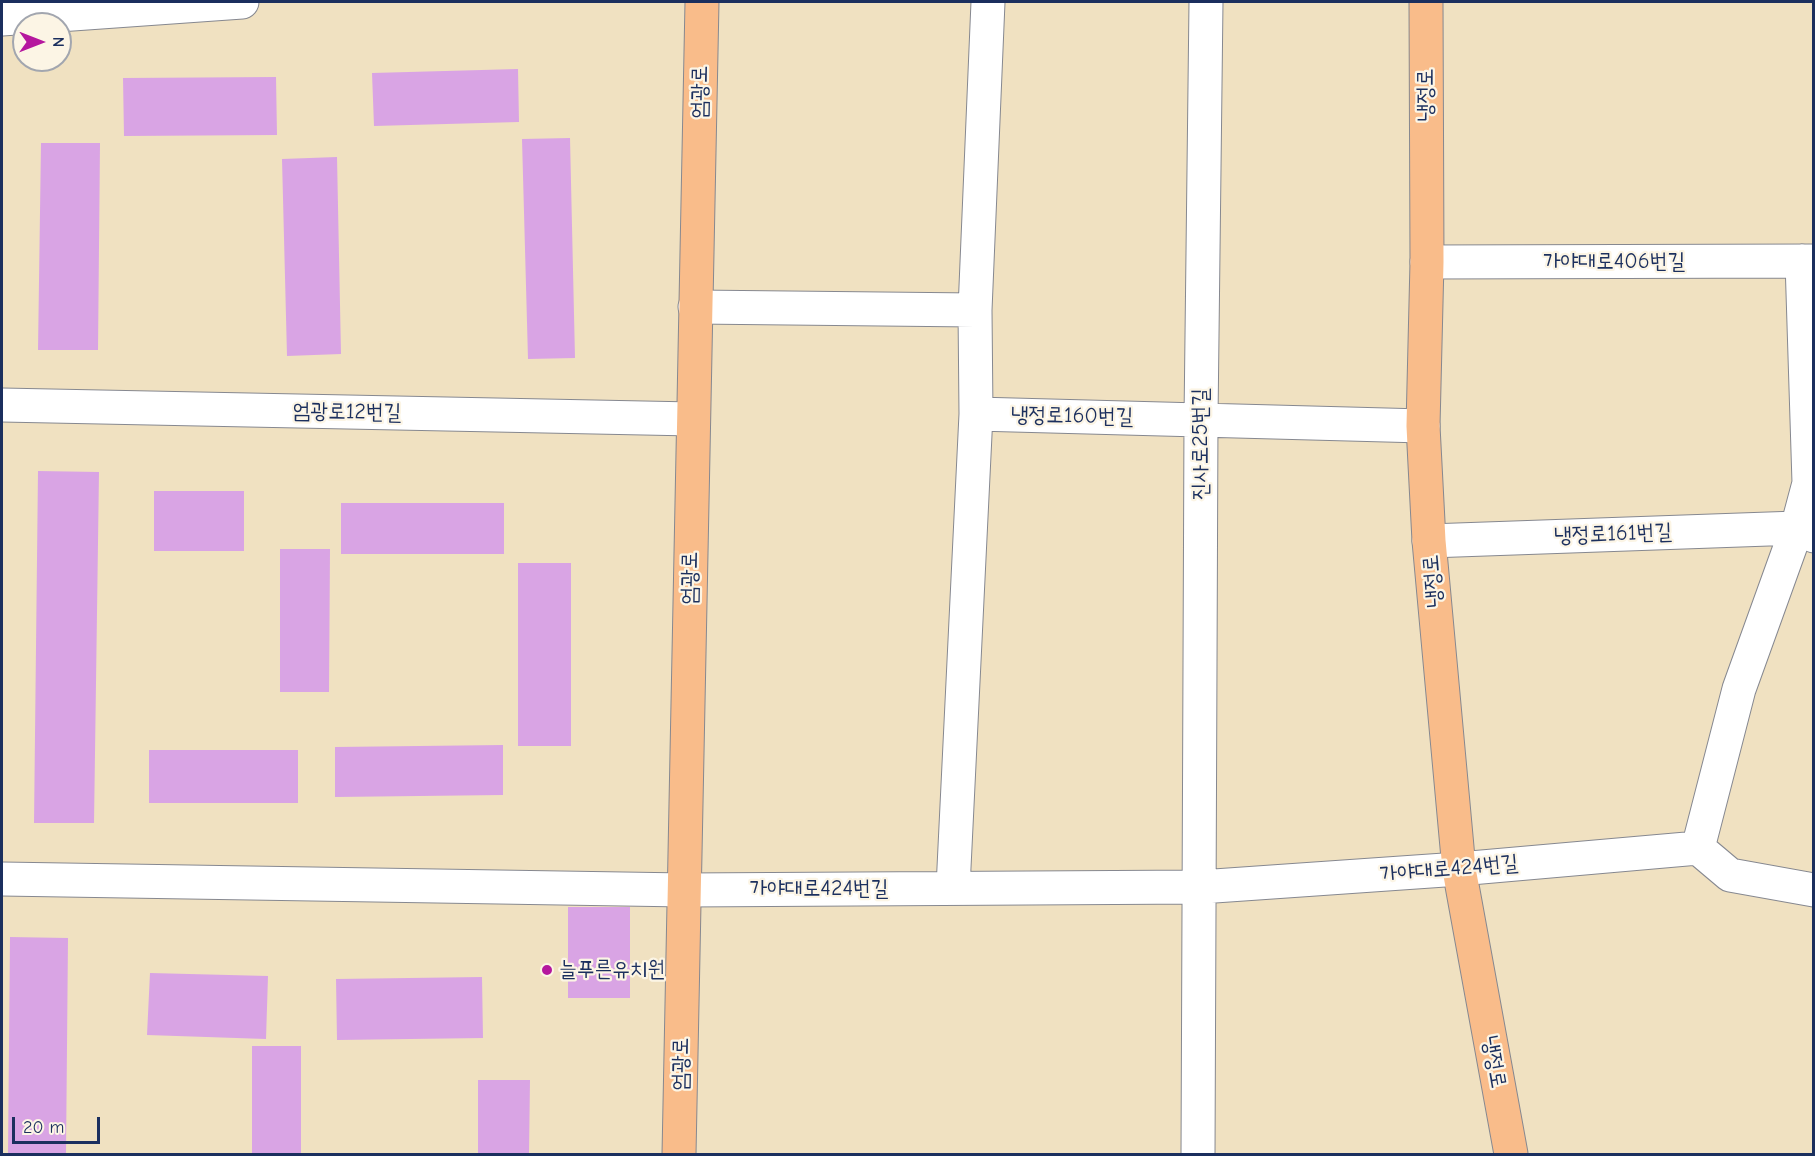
<!DOCTYPE html>
<meta charset="utf-8">
<style>
body{margin:0}
#map{position:relative;width:1815px;height:1156px;overflow:hidden;background:#f0e1c1;font-family:"Comic Neue",sans-serif}
canvas{display:block}
.frame{position:absolute;inset:0;border:3px solid #1b2f5e;pointer-events:none}
.north{position:absolute;left:12px;top:12px;width:60px;height:60px;box-sizing:border-box;background:#fcf5e5;border:2px solid #a2a6af;border-radius:50%;rotate:90deg;font-size:16px;font-weight:700;line-height:24px;text-align:center;color:#1b2f5e}
.north::after{content:'';display:block;margin:auto;width:21px;height:27px;background:#b5179e;clip-path:polygon(50% 0,100% 100%,50% 72%,0 100%)}
.scale{position:absolute;left:12px;top:1117px;width:88px;height:27px;box-sizing:border-box;border:3px solid #1b2f5e;border-top:0;padding-left:8px;font-size:18px;line-height:21px;white-space:nowrap;color:#1b2f5e;-webkit-text-stroke:4px #fcf5e5;paint-order:stroke}
</style>
<div id="map">
<canvas width="1815" height="1156"></canvas>
<div class="frame"></div>
<div class="north">N</div>
<div class="scale">20 m</div>
</div>
<script>
const context = document.querySelector('canvas').getContext('2d');
context.lineJoin = 'round';
function paint(path, color) {
  context.fillStyle = color;
  context.fill(path, 'evenodd');
}
function stroke(path, color, width, dash) {
  context.strokeStyle = color;
  context.lineWidth = width;
  context.lineCap = dash ? 'butt' : 'round';
  context.setLineDash(dash || []);
  context.stroke(path);
}
function label(font, color, halo, rows, align = 'center') {
  context.font = font + ' "Comic Neue","Poor Story",sans-serif';
  context.lineWidth = 4.5;
  context.setLineDash([]);
  context.textBaseline = 'middle';
  context.strokeStyle = halo;
  context.fillStyle = color;
  for (const [text, x, y, turn = 0] of rows) {
    context.save();
    context.translate(x, y);
    context.rotate((+turn || 0) * Math.PI / 180);
    context.textAlign = isNaN(turn) ? turn : align;
    if (halo) context.strokeText(text, 0, 0);
    context.fillText(text, 0, 0);
    context.restore();
  }
}
const building = new Path2D(`
 M 518,69 L 519,122 L 374,126 L 372,73 Z
 M 276,77 L 277,135 L 124,136 L 123,78 Z
 M 570,138 L 575,358 L 528,359 L 522,139 Z
 M 41,143 L 100,143 L 98,350 L 38,350 Z
 M 337,157 L 341,354 L 287,356 L 282,159 Z
 M 38,471 L 99,472 L 94,823 L 34,823 Z
 M 154,491 L 244,491 L 244,551 L 154,551 Z
 M 341,503 L 504,503 L 504,554 L 341,554 Z
 M 280,549 L 330,549 L 329,692 L 280,692 Z
 M 518,563 L 571,563 L 571,746 L 518,746 Z
 M 503,745 L 503,795 L 335,797 L 335,747 Z
 M 149,750 L 298,750 L 298,803 L 149,803 Z
 M 568,907 L 630,907 L 630,998 L 568,998 Z
 M 10,937 L 68,938 L 66,1154 L 8,1154 Z
 M 150,973 L 268,976 L 266,1039 L 147,1035 Z
 M 482,977 L 483,1038 L 337,1040 L 336,979 Z
 M 252,1046 L 301,1046 L 301,1154 L 252,1154 Z
 M 478,1080 L 530,1080 L 529,1154 L 478,1154 Z`);
const minor = new Path2D(`
 M 2,19 L 242,2
 M 1427,262 L 1814,261
 M 695,307 L 975,310
 M 2,405 L 693,419
 M 976,414 L 1423,426
 M 1429,541 L 1797,528 L 1814,536
 M 1698,848 L 1739,689 L 1797,528 L 1809,483 L 1802,261
 M 2,879 L 685,890 L 1200,887 L 1459,869 L 1698,848 L 1730,875 L 1814,890
 M 953,888 L 976,414 L 975,310 L 988,2
 M 1198,1154 L 1201,419 L 1206,2`);
const major = new Path2D(`
 M 1426,2 L 1427,262 L 1423,426 L 1429,541 L 1459,869 L 1511,1154
 M 679,1154 L 702,2`);
const markers = [
 [547,970,6,"#b5179e"]
];
const streetNames = [
 ["엄광로",700,92,-89],
 ["냉정로",1426,95,-90],
 ["가야대로406번길",1614,262],
 ["엄광로12번길",347,412,1],
 ["냉정로160번길",1072,416,1],
 ["진사로25번길",1201,444,-90],
 ["냉정로161번길",1613,534,-2],
 ["엄광로",690,578,-89],
 ["냉정로",1433,581,-95],
 ["가야대로424번길",1449,869,-5],
 ["가야대로424번길",819,889],
 ["냉정로",1494,1062,80],
 ["엄광로",681,1064,-89]
];
const poiNames = [
 ["늘푸른유치원",559,970]
];
paint(building, '#d9a4e4');
stroke(minor, '#868890', 35);
stroke(major, '#868890', 35);
stroke(minor, '#fff', 33);
stroke(major, '#f9bc8a', 33);
for (const [x, y, r, color] of markers) {
  const dot = new Path2D();
  dot.arc(x, y, r, 0, 2 * Math.PI);
  context.fillStyle = color;
  context.fill(dot);
  stroke(dot, '#fcf5e5', 2);
}
label('22px', '#1b2f5e', '#fcf5e5', streetNames);
label('22px', '#1b2f5e', '#fcf5e5', poiNames, 'left');
</script>
